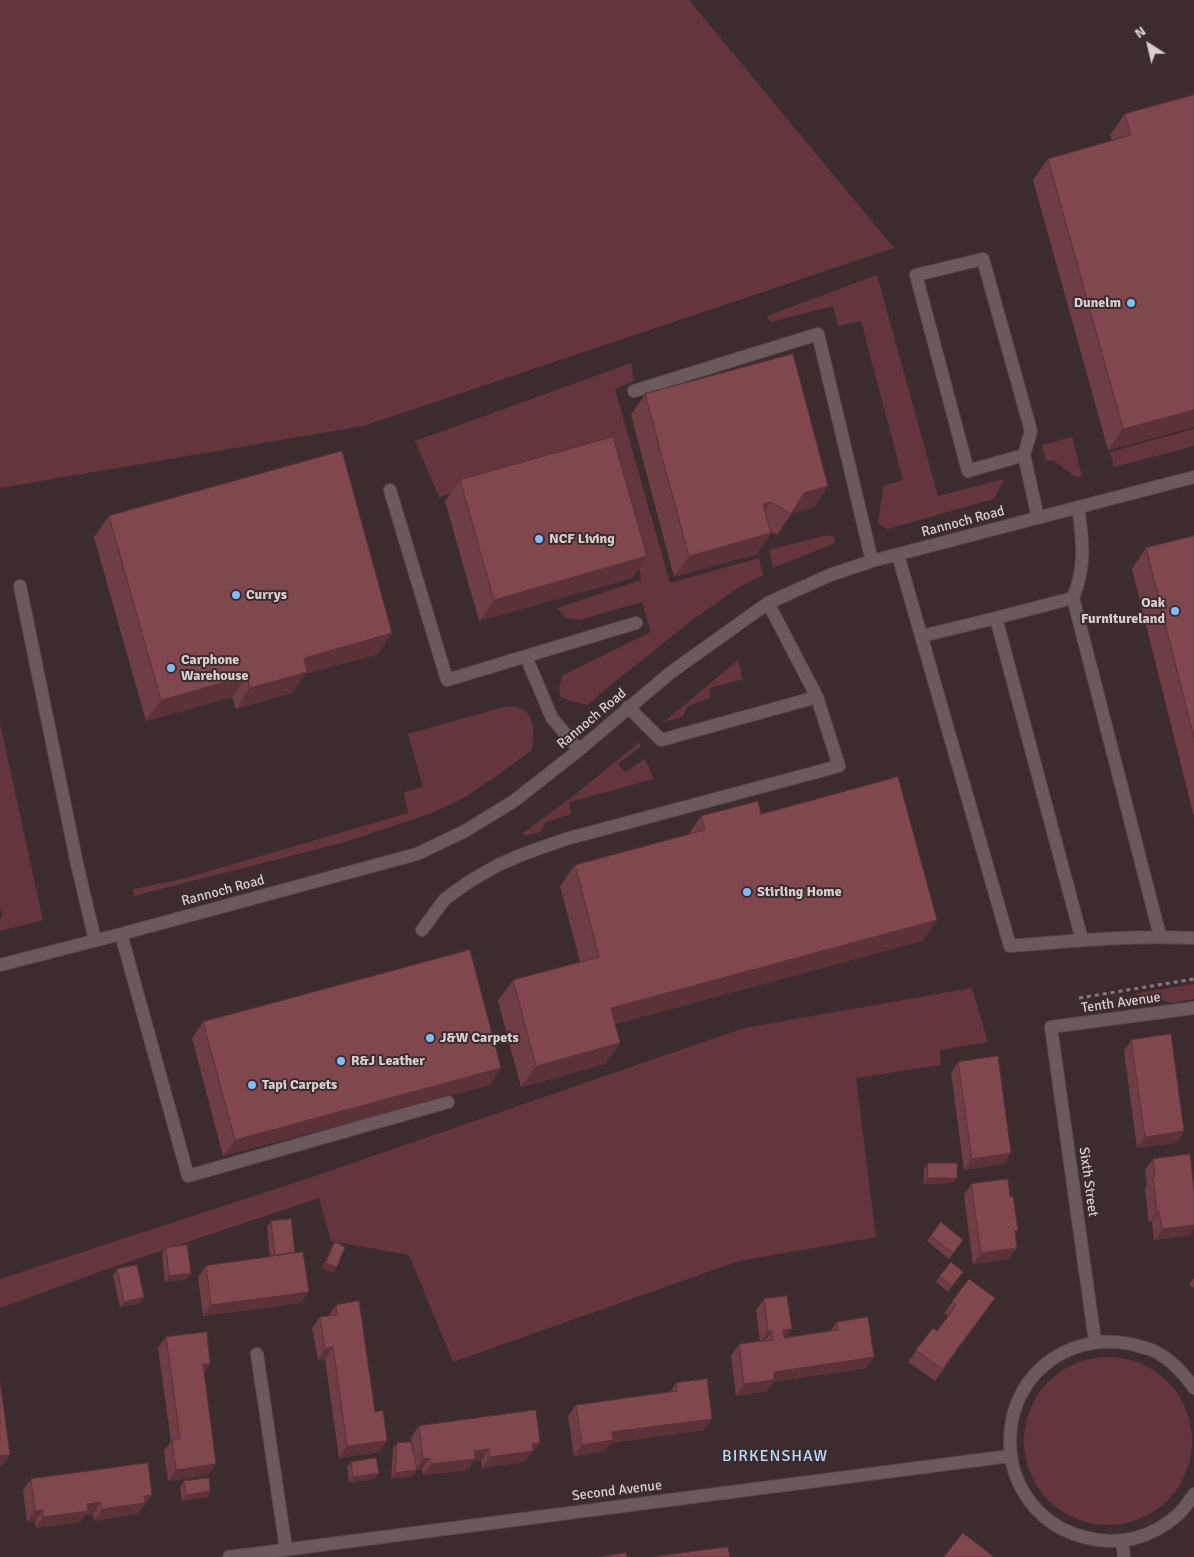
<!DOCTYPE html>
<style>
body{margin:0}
#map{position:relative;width:1194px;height:1557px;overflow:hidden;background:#3c2c2e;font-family:Signika,sans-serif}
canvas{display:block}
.north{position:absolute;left:1124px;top:20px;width:50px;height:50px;-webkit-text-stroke:4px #3c2c2e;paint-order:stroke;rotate:325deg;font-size:14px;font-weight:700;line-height:20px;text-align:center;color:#d9cfcf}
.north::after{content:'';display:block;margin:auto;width:18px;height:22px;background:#d9cfcf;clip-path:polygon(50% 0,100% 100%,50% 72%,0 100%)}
</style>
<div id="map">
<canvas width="1194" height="1557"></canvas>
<div class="north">N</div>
</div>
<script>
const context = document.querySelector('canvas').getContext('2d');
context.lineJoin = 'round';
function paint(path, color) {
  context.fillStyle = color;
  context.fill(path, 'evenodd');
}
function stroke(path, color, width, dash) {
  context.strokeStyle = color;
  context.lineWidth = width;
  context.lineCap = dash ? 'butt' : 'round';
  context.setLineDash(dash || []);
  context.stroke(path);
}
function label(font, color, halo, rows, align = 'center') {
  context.font = font + ' Signika,sans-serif';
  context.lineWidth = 4;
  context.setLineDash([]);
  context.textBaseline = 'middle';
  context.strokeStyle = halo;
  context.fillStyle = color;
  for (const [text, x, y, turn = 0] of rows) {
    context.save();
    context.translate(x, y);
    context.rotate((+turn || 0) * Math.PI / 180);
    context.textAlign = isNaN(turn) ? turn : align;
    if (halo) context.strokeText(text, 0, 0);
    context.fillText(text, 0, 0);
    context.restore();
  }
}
const green = new Path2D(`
 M 0,0 L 689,0 L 894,248 L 363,426 L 0,488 Z
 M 877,275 L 938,496 L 1004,479 L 994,499 L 888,529 L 878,524 L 883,486 L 903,480 L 861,321 L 838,326 L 833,306 L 771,322 L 767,316 Z
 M 631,363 L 634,381 L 615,389 L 670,583 L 759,558 L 763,575 L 739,587 L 691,621 L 602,692 L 588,705 L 572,702 L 560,696 L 559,688 L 563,675 L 651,632 L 642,602 L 579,620 L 566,618 L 557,608 L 641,580 L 640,572 L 602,449 L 439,497 L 415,441 Z
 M 1194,429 L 1194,446 L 1114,467 L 1110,452 Z
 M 1072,437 L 1082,476 L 1076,477 L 1053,460 L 1046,461 L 1042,445 Z
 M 827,535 L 834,537 L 835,543 L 773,568 L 769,550 Z
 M 738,660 L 743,679 L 710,688 L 710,698 L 688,706 L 682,717 L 664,722 Z
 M 504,707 C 508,707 513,706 517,707 C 536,712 534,734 532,750 L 498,775 L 462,799 L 432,813 L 345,842 L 134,896 L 133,889 L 182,879 L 408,813 L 404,792 L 423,787 L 408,734 Z
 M 0,723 L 43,920 L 0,931 L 0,919 L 2,918 L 0,907 Z
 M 640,742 L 640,747 L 618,764 L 625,772 L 645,759 L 654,779 L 569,802 L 571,814 L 546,822 L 540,832 L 524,836 L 523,833 L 568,800 Z
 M 1194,984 L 1194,999 L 1174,1003 L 1133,994 Z
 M 972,988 L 988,1042 L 940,1050 L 941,1065 L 856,1078 L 876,1237 L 739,1261 L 453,1362 L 409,1255 L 331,1241 L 319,1198 L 116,1266 L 0,1308 L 0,1279 L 315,1176 L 744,1028 Z
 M1024 1441a84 84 0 1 1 168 0a84 84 0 1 1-168 0Z`);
const path = new Path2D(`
 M 1079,998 L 1194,979`);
const minor = new Path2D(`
 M 983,259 L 1031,431 L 1024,455 L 968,471 L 916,275 Z
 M 634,391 L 818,334 L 872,561
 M 1024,455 L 1038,518
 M 390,490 L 447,680 L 636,623
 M 1078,507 C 1083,541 1086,566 1073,598 L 1160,936
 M 898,555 L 1010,946 C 1071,941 1133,935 1194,938
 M 20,586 L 77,864 L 95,940
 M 996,618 L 1073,598
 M 922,636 L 996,618 L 1082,940
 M 526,657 L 552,718 L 579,750
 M 628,707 L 661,740 L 817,697
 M 422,930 L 445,899 L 470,881 L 498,865 L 526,853 L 566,839 L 839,766 L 817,697 L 768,603
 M 121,934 L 188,1176 L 448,1102
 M 0,965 L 121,934 L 417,854 L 465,831 L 514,801 L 579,750 L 670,673 L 768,603 L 830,575 L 872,561 L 1194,477
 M 1095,1341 L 1051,1027 L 1194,1008
 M 257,1354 L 286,1549
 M 1194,1388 C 1184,1374 1172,1360 1156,1352 C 1152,1350 1146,1348 1142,1347 C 1077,1326 1011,1370 1010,1439 C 1010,1462 1015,1480 1028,1499 C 1048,1527 1076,1539 1109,1541 C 1142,1542 1177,1524 1194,1494
 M 1122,1541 L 1124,1557
 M 229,1557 L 1010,1456`);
const wall = new Path2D(`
 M 1194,95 L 1194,427 L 1108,450 L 1033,180 L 1048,159 L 1112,141 L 1110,135 L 1125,114 Z
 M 645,394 L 828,486 L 814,507 L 792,513 L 777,535 L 771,532 L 771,533 L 757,554 L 674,577 L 631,415 Z
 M 460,480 L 647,556 L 632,578 L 479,621 L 445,501 Z
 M 109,516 L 378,654 L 305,674 L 292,693 L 236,709 L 232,697 L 146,721 L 94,537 Z
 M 1194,536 L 1194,817 L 1132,569 L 1146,548 Z
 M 761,814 L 937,920 L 922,941 L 615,1024 L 605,1064 L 521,1087 L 498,1001 L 513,980 L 580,962 L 560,886 L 575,865 L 689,834 L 701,816 Z
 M 203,1022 L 490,1085 L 223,1156 L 192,1038 Z
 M 1131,1040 L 1184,1131 L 1176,1143 L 1137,1148 L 1124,1051 Z
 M 958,1062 L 1011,1153 L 1003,1164 L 964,1170 L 951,1073 Z
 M 1153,1159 L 1190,1235 L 1154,1240 L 1152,1222 L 1149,1223 L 1145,1188 L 1147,1185 L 1145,1170 Z
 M 928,1163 L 957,1178 L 953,1183 L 924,1184 L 924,1169 Z
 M 971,1184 L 1015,1234 L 1009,1259 L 973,1264 L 964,1195 Z
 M 271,1221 L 294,1253 L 309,1292 L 301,1303 L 203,1316 L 198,1277 L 206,1266 L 270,1257 L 267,1227 Z
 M 941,1222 L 963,1240 L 949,1259 L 927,1241 Z
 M 335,1242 L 333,1273 L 322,1268 L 331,1248 Z
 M 166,1248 L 191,1273 L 187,1279 L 165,1282 L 162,1253 Z
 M 117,1269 L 140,1303 L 120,1307 L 113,1275 Z
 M 940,1276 L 959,1277 L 948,1292 L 936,1282 Z
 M 1194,1278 L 1194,1288 L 1189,1285 Z
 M 969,1279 L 995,1298 L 935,1381 L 908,1362 L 933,1328 L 937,1331 L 944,1322 L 948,1316 L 944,1313 Z
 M 764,1299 L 786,1337 L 830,1331 L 837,1322 L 874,1357 L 866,1368 L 773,1382 L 767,1391 L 736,1396 L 731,1356 L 739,1344 L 760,1342 L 756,1310 Z
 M 336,1305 L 380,1452 L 339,1458 L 325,1359 L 318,1360 L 312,1328 L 320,1317 L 328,1316 Z
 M 166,1337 L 210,1364 L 204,1373 L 208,1475 L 168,1481 L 164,1451 L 171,1441 L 158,1348 Z
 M 676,1383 L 704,1430 L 611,1443 L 605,1451 L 574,1456 L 568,1416 L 576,1405 L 670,1392 Z
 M 419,1426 L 532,1454 L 530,1454 L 525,1462 L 482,1468 L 481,1461 L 473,1461 L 468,1470 L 423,1475 L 422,1469 L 417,1470 L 413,1476 L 391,1479 L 393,1448 L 397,1443 L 413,1452 L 411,1437 Z
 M 351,1462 L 379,1473 L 375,1479 L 349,1483 L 347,1467 Z
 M 31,1479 L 152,1495 L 137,1514 L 94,1521 L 93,1514 L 85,1515 L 80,1522 L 36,1528 L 35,1522 L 27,1522 L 23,1490 Z
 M 184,1481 L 210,1491 L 207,1497 L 182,1501 L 180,1487 Z`);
const shadedWall = new Path2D(`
 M 1194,410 L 1194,427 L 1108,450 L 1123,429 Z
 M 828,486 L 814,507 L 790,514 L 804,493 Z
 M 771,502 L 756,523 L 763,504 Z
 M 771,533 L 757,554 L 674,577 L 689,556 Z
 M 647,556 L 632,578 L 479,621 L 494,600 Z
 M 392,633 L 378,654 L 305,674 L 292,693 L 236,709 L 250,688 L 304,658 Z
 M 247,676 L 232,697 L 146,721 L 161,700 Z
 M 937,920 L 922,941 L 596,1029 L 611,1008 Z
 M 620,1043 L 605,1064 L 521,1087 L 536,1066 Z
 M 501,1068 L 490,1085 L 223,1156 L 235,1140 Z
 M 1184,1131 L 1176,1143 L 1137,1148 L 1145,1137 Z
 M 1011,1153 L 1003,1164 L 964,1170 L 972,1159 Z
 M 928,1178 L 957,1178 L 953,1183 L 924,1184 Z
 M 1159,1211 L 1152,1222 L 1149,1223 L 1157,1212 Z
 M 1194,1225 L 1194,1229 L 1190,1235 L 1154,1240 L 1162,1229 Z
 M 1017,1248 L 1009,1259 L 973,1264 L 981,1253 Z
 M 326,1263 L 337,1267 L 333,1273 L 322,1268 Z
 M 191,1273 L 187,1279 L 165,1282 L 169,1276 Z
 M 309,1292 L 301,1303 L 203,1316 L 211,1305 Z
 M 144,1297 L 140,1303 L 120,1307 L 124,1302 Z
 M 792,1329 L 784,1340 L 783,1330 Z
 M 772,1331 L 764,1342 L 760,1343 L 768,1332 Z
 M 333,1347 L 325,1359 L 318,1360 L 325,1349 Z
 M 874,1357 L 866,1368 L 773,1382 L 767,1391 L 736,1396 L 744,1384 L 774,1372 Z
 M 203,1364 L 210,1364 L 203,1375 Z
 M 712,1419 L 704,1430 L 611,1443 L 605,1451 L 574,1456 L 582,1445 L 612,1432 Z
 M 387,1441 L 380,1452 L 339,1458 L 347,1446 Z
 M 540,1443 L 532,1454 L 530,1454 L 525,1462 L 482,1468 L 490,1457 L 532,1444 Z
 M 489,1449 L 481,1461 L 473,1461 L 468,1470 L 423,1475 L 431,1464 L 474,1451 Z
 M 10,1455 L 2,1466 L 0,1466 L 0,1456 Z
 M 430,1458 L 422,1469 L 415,1470 L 423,1459 Z
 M 216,1464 L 208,1475 L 168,1481 L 176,1470 Z
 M 417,1470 L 413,1476 L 391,1479 L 395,1473 Z
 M 379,1473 L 375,1479 L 349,1483 L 353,1477 Z
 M 210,1491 L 207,1497 L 182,1501 L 186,1495 Z
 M 152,1495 L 137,1514 L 94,1521 L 102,1509 L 144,1496 Z
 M 101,1502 L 93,1514 L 85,1515 L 80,1522 L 36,1528 L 43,1517 L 87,1504 Z
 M 43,1510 L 35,1522 L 27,1522 L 35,1511 Z`);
const building = new Path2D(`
 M 1194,95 L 1194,410 L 1123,429 L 1048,159 L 1131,135 L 1125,114 Z
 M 793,354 L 828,486 L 804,493 L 791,514 L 771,502 L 763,504 L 771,533 L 689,556 L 645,394 Z
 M 613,437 L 647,556 L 494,600 L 460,480 Z
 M 342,451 L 392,633 L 304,658 L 307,672 L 250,688 L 247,676 L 161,700 L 109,516 Z
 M 1194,536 L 1194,738 L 1146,548 Z
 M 898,777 L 937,920 L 611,1008 L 620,1043 L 536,1066 L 513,980 L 599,957 L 575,865 L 705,830 L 701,816 L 758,801 L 761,814 Z
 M 470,950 L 501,1068 L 235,1140 L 203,1022 Z
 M 1171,1034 L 1184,1131 L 1145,1137 L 1131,1040 Z
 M 998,1056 L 1011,1153 L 972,1159 L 958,1062 Z
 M 1190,1154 L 1194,1190 L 1194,1225 L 1162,1229 L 1159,1211 L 1157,1212 L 1153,1177 L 1155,1176 L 1153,1159 Z
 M 928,1163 L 957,1163 L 957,1178 L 928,1178 Z
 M 1008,1179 L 1010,1197 L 1013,1196 L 1018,1231 L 1015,1231 L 1017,1248 L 981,1253 L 971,1184 Z
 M 291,1219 L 295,1252 L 275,1255 L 271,1221 Z
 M 941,1222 L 963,1240 L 953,1253 L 931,1236 Z
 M 335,1242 L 345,1247 L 337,1267 L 326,1263 Z
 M 187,1245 L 191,1273 L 169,1276 L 166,1248 Z
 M 303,1252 L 309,1292 L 211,1305 L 206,1266 Z
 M 951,1262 L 963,1272 L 952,1286 L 940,1276 Z
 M 137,1265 L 144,1297 L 124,1302 L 117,1269 Z
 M 969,1279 L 995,1298 L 942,1369 L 916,1350 L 933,1328 L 937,1331 L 947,1318 L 956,1305 L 952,1302 Z
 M 787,1296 L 792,1329 L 783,1330 L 784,1338 L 838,1330 L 837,1322 L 868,1317 L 874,1357 L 774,1372 L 774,1380 L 744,1384 L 739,1344 L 773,1340 L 772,1331 L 768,1332 L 764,1299 Z
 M 359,1301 L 375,1412 L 383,1410 L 387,1441 L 347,1446 L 333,1347 L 325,1349 L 320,1317 L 337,1315 L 336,1305 Z
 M 207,1332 L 210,1364 L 203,1364 L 216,1464 L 176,1470 L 172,1440 L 180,1438 L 166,1337 Z
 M 707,1379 L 712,1419 L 612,1432 L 613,1440 L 582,1445 L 576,1405 L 677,1391 L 676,1383 Z
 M 0,1381 L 10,1455 L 0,1456 Z
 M 536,1410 L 540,1443 L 532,1444 L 533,1451 L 490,1457 L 489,1449 L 474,1451 L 475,1459 L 431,1464 L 430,1458 L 423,1459 L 419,1426 Z
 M 411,1442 L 417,1470 L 395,1473 L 397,1443 Z
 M 376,1458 L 379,1473 L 353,1477 L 351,1462 Z
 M 148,1463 L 152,1495 L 144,1496 L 145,1503 L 102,1509 L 101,1502 L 87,1504 L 88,1511 L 43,1517 L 43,1510 L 35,1511 L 31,1479 Z
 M 209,1478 L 210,1491 L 186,1495 L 184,1481 Z
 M 963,1533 L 994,1557 L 944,1557 Z
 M 728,1547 L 730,1557 L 652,1557 Z
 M 626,1553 L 627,1557 L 598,1557 Z`);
const markers = [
 [1131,303,5,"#80bdfa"],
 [539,539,5,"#80bdfa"],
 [236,595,5,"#80bdfa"],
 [1175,611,5,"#80bdfa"],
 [171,668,5,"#80bdfa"],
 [747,892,5,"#80bdfa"],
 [430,1038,5,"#80bdfa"],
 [341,1061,5,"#80bdfa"],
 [252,1085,5,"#80bdfa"]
];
const poiNames = [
 ["Dunelm",1121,303,"right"],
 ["NCF Living",549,539],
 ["Currys",246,595],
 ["Oak",1165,603,"right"],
 ["Furnitureland",1165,619,"right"],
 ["Carphone",181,660],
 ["Warehouse",181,676],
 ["Stirling Home",757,892],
 ["J&W Carpets",440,1038],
 ["R&J Leather",351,1061],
 ["Tapi Carpets",262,1085]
];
const streetNames = [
 ["Rannoch Road",963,522,-15],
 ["Rannoch Road",592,719,-40],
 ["Rannoch Road",223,891,-15],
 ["Tenth Avenue",1121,1003,-8],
 ["Sixth Street",1088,1182,82],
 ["Second Avenue",617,1491,-7]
];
const quarterNames = [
 ["BIRKENSHAW",775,1457]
];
paint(green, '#64353c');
stroke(minor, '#56484a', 14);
stroke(path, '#87797a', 3, [4, 4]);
stroke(minor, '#6b5a5b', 12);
paint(wall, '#6f3d44');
paint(shadedWall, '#5a3237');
paint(building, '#81474f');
stroke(building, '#5a3237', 1);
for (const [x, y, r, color] of markers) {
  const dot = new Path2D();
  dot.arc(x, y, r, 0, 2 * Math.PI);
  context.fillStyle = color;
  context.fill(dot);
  stroke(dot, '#3c2c2e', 2);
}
label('bold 14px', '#d9cfcf', '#3c2c2e', poiNames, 'left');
label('14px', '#d9cfcf', '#3c2c2e', streetNames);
context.letterSpacing = '1px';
label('16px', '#badcfe', '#3c2c2e', quarterNames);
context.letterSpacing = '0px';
</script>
